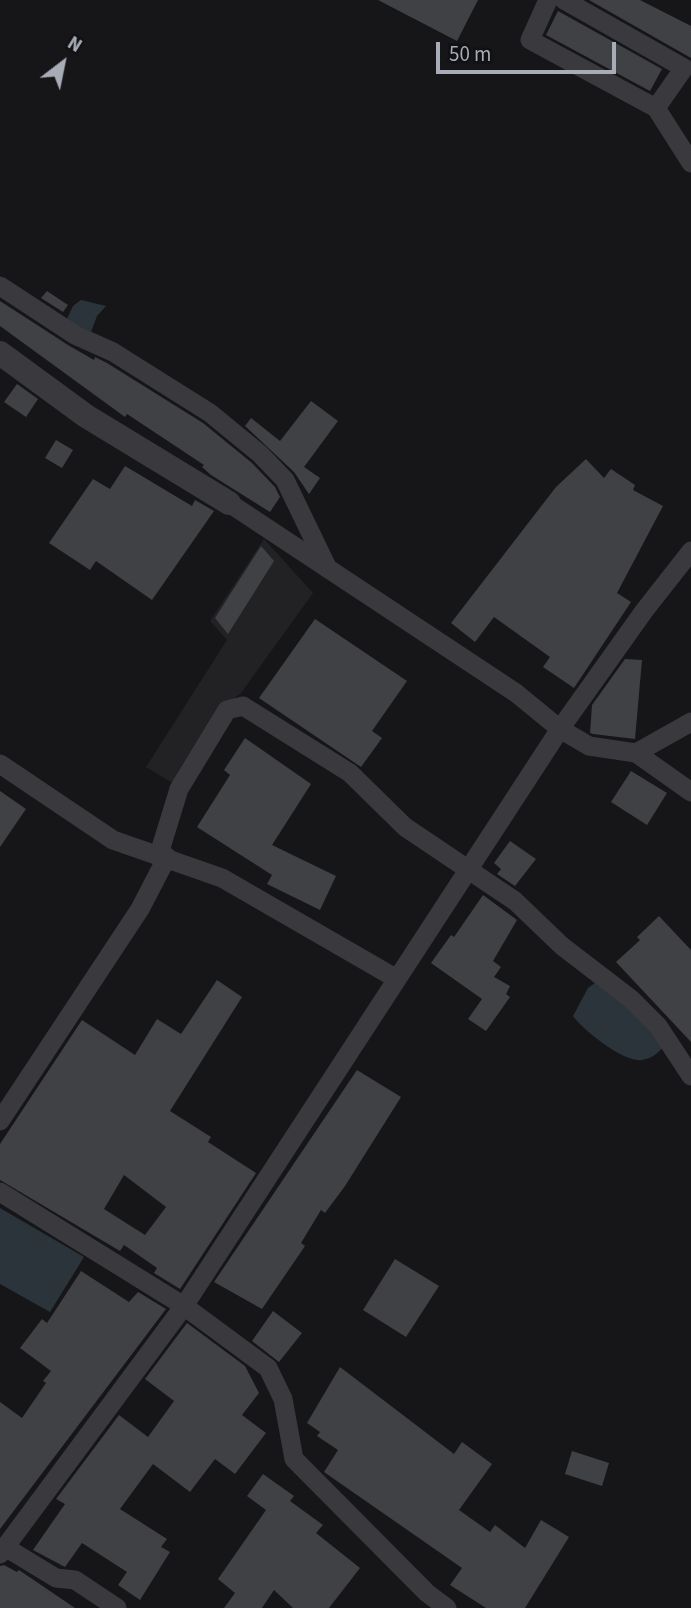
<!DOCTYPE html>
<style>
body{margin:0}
#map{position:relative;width:691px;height:1608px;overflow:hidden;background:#161618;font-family:"Source Sans 3",sans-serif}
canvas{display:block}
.north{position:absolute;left:28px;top:28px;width:70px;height:70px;-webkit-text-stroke:5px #111113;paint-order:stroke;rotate:32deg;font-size:19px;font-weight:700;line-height:28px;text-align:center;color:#a8acb7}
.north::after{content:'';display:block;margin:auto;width:24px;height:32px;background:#a8acb7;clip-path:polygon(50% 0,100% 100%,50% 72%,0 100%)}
.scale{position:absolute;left:436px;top:42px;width:180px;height:32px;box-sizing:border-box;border:4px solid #a8acb7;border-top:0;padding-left:9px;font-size:21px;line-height:24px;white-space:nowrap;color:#a8acb7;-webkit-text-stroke:5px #111113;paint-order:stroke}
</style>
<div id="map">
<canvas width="691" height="1608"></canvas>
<div class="north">N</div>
<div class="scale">50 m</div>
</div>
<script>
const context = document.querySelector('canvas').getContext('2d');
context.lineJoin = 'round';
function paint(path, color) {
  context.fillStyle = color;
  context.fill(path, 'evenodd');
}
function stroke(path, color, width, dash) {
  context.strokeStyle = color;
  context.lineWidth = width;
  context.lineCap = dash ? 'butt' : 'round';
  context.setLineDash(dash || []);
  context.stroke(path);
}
const built = new Path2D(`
 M 264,539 L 313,593 L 241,693 L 221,709 L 176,785 L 146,767 L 227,640 L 210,621 Z`);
const water = new Path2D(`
 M 81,300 L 106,306 L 97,316 L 91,332 L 66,321 L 73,306 Z
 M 595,983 L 617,997 L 665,1045 C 658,1053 653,1058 642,1060 C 624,1063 583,1030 573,1016 L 588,988 Z
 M 0,1208 L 84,1257 L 50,1312 L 0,1284 Z`);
const building = new Path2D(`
 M 378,0 L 478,0 L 457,41 Z
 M 589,0 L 640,0 L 691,26 L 691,58 Z
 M 558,11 L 662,69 L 650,91 L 546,35 Z
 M 47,291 L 68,305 L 63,312 L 41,298 Z
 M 0,301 L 68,345 L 94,360 L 95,357 L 107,363 L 203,423 L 252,463 L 275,487 L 280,497 L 270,512 L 211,475 L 202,467 L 204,465 L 127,414 L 125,417 L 0,326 Z
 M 17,384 L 38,399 L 26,417 L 4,402 Z
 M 311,401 L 338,421 L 304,467 L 320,478 L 309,494 L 294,472 L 245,426 L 251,418 L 280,441 Z
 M 56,440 L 73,450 L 62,468 L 45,458 Z
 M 586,459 L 604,478 L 611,469 L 635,485 L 633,490 L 663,506 L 617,593 L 631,602 L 574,688 L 543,667 L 550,657 L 494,617 L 475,642 L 451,623 L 556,487 Z
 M 125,466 L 192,506 L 195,500 L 214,511 L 152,600 L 96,561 L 90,570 L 49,543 L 93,479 L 110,489 Z
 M 261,546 L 274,561 L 228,634 L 215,618 Z
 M 315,619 L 407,681 L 372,731 L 382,738 L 361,767 L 259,698 Z
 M 625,659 L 642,660 L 635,739 L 593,734 L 590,733 L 592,705 Z
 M 245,738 L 311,784 L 272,845 L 336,876 L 320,910 L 267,884 L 272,875 L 197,827 L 230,775 L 224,770 Z
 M 631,771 L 667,793 L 647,825 L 611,802 Z
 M 0,791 L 26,809 L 0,847 Z
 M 510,841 L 536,859 L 515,886 L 497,874 L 501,869 L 494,863 Z
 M 483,895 L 517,920 L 493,961 L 501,967 L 494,977 L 510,986 L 506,994 L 510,997 L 486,1031 L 468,1019 L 482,999 L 431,963 L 451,935 L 454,937 Z
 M 659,916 L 691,950 L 691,1042 L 616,962 L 640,940 L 637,937 Z
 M 217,980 L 242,997 L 170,1111 L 211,1137 L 208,1142 L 256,1173 L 180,1289 L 154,1273 L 157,1268 L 124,1245 L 120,1251 L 0,1180 L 0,1144 L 82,1020 L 135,1055 L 157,1019 L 181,1034 ZM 124,1175 L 166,1207 L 145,1235 L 104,1209 Z
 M 357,1070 L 401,1097 L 345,1186 L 325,1213 L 321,1210 L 301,1243 L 305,1246 L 262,1309 L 214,1282 Z
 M 395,1259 L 439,1286 L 406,1337 L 363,1310 Z
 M 81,1271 L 129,1302 L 138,1292 L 166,1309 L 0,1529 L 0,1402 L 22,1418 L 46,1383 L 43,1381 L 51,1371 L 20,1348 L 42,1319 L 47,1323 Z
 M 273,1311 L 302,1333 L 279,1362 L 252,1341 Z
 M 187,1323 L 245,1366 L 259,1393 L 242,1415 L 266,1433 L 235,1474 L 215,1459 L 190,1492 L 153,1464 L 120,1509 L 167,1539 L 161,1547 L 170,1552 L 140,1600 L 118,1585 L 127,1572 L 82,1543 L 65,1567 L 33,1550 L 65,1504 L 56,1499 L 119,1415 L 148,1437 L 174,1401 L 145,1379 Z
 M 340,1367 L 454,1454 L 462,1442 L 492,1464 L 459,1510 L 490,1532 L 495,1525 L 525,1548 L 541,1520 L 569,1537 L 525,1608 L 486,1608 L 450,1585 L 462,1568 L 324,1472 L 338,1450 L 317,1436 L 320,1432 L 307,1423 Z
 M 572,1451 L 609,1463 L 602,1486 L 565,1474 Z
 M 263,1474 L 294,1496 L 290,1501 L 323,1525 L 316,1533 L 360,1568 L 329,1608 L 293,1608 L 274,1590 L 262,1608 L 224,1608 L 235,1593 L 218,1579 L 266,1510 L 247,1496 Z
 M 4,1565 L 17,1572 L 19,1570 L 75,1608 L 0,1608 L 0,1566 Z`);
const minor = new Path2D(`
 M 548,0 L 530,40 L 656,108 L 691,163
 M 564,0 L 684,68 L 656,108
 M 0,286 L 75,335 L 113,352 L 210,413 L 260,454 L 285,480 L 328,569
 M 229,503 L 516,693 L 560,729 L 589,746 L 636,753 L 691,722
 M 636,753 L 691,792
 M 0,764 L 113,840 L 222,878 L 397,979
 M 159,854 L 179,789 L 227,710 L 243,706 L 350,773 L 405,827 L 515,901 L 562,946 L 631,999 L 658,1026 L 691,1076
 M 0,1121 L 140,909 L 167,857
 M 0,1192 L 184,1306 L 268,1368 L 283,1399 L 294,1459 L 427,1593 L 447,1608
 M 5,1547 L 56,1578 L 75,1580 L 117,1608
 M 0,1554 L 184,1306 L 560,729 L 644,611 L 691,551`);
const tertiary = new Path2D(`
 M 0,353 L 86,416 L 229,503`);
paint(built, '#222225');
paint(water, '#2c343b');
paint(building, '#404145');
stroke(minor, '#39393e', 19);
stroke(tertiary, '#39393e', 24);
</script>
